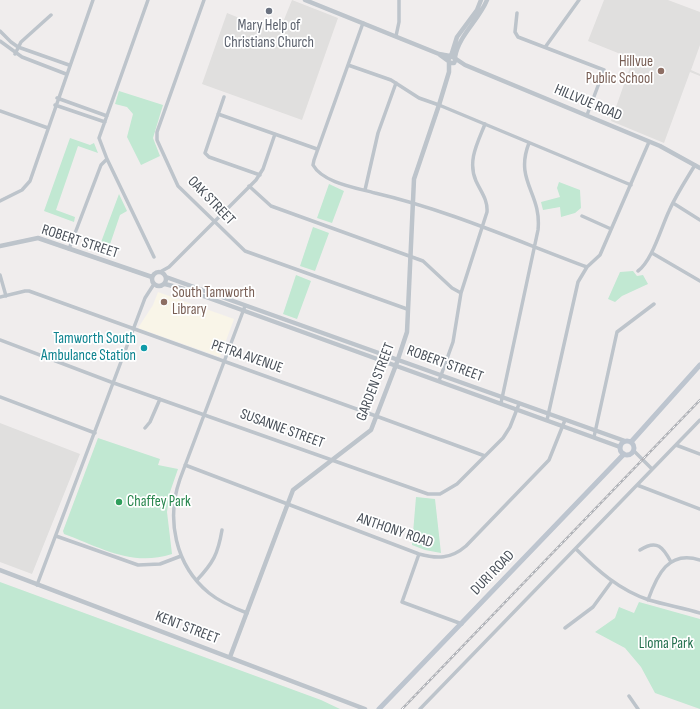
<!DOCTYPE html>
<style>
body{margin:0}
canvas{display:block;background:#f0eded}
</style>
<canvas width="700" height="709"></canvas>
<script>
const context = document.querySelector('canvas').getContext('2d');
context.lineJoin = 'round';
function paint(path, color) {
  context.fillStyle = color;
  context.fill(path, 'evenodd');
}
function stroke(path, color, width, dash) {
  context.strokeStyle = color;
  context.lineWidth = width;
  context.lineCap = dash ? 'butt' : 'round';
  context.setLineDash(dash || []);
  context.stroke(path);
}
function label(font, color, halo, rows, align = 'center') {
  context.font = font + ' "Sofia Sans Condensed",sans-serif';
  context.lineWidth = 3.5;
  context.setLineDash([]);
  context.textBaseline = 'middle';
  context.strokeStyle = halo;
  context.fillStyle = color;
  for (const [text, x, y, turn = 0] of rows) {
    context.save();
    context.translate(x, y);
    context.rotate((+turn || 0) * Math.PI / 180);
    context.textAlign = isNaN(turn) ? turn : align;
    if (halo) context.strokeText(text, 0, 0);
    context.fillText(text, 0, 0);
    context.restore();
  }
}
const commercial = new Path2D(`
 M 158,292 L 234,319 L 220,357 L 138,328 L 153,305 Z`);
const education = new Path2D(`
 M 292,0 L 338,18 L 302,120 L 202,84 L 227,13 L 274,32 L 281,27 Z
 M 604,0 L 668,0 L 700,12 L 700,45 L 691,70 L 700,74 L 700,76 L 690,72 L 664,143 L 611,121 L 633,59 L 588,41 Z
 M 0,423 L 80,454 L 32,574 L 0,562 Z`);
const green = new Path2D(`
 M 119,91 L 163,105 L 153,138 L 160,156 L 141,165 L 127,137 L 133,114 L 127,107 L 115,104 Z
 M 70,138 L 90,145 L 94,143 L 98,153 L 78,146 L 56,210 L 75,217 L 74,222 L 44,211 Z
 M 559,182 L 580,190 L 581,208 L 575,213 L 561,217 L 560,207 L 543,210 L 541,202 L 560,197 L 557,188 Z
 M 329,184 L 344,191 L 332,223 L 317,218 Z
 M 119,194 L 127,211 L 120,215 L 106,256 L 97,253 Z
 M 313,227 L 329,233 L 315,271 L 300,266 Z
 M 633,271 L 637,276 L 643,275 L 648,284 L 622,296 L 615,302 L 608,299 L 620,272 Z
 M 296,275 L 311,281 L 297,319 L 283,314 Z
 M 98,438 L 160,459 L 158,465 L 178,469 L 170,492 L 167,512 L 172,554 C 132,567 102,548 64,534 L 63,531 Z
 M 416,497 L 435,499 L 441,553 L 425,550 L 412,545 Z
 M 0,582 L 321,700 L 340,709 L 0,709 Z
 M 639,602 L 700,619 L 700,709 L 655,693 L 641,667 L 625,648 L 595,632 L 615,618 L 619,607 L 634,613 Z`);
const minor = new Path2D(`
 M 148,0 L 99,138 L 107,159 L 154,257
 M 204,0 L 157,132 L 157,140 L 178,186 L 245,251 L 407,309
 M 517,13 L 515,32 L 518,37 L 604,70 L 587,115
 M 363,23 L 314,160 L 313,165 C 323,183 357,188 375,193 C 448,210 517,241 587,267
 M 0,31 L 11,42 L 18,47 L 69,65
 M 396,36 L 399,22 L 399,0
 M 0,41 L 22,57 L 66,74
 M 546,46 L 579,0
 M 15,54 L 21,42 L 51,15
 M 348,65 L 391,80 L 419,98 L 439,105 L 631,185
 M 224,97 L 205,153 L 209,157 L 260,175
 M 57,98 L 107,116
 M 55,105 L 105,122
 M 0,111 L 48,128
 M 218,114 L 317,149
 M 249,186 L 271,206 L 423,261 L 452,288 L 461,293
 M 365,190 L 378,133 L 396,83
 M 0,201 L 22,190 L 30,181 L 93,0
 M 673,203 L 700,220
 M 582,216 L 611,229
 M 69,249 L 101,165 L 107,159
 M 652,253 L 700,281
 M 638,271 C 652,261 661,228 669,211 C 676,195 686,180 695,165
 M 160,272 L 169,267 L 256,180 L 263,169 L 275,134
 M 0,275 L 6,296
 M 0,297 L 25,291 L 29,291 L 376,416 L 485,456
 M 245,306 L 180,479 C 166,519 175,565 209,593 C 220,602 234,608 247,613
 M 0,340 L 111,382 L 428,494 L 440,494 L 457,484 L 503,438 L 510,427 L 519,404
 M 439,381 L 453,342 L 461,293 L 487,212 C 488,200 481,192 476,181 C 467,161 478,142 485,124
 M 0,397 L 95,433
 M 501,403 L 538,230 C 542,193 514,181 529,143
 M 547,420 L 578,282 L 587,267 L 600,255 L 649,142
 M 145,428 L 150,422 L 160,399
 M 594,437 L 617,332 L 654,304
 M 676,445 L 700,454
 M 634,451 L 652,469
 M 185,465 L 419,554 C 437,559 451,559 466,546 L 549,460 L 565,420
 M 637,485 L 700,509
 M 56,536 L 138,565 L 160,564 L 181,556
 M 576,549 C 597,570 619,590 649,600 C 666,605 683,608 700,613
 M 640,550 C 657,539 663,547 671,562
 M 419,554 L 402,602 L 462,624
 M 197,580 C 213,563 218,554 222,530
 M 37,585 L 145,298 L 154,284
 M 648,600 C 657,575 668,550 700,560
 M 565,628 L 593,607 L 612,581
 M 629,696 L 638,709
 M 420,709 L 700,420`);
const tertiary = new Path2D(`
 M 305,0 L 439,54 L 450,56
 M 440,55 L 451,63 L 454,63 L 456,59 L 451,56 L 448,60
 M 451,56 L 457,37 L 477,10 L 481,0
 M 455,57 C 459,35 479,20 487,0
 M 456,59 L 465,65 L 660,146 L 700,168
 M 0,246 L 38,238 L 152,277
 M152 279a7 7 0 1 1 14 0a7 7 0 1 1-14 0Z
 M 166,277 L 625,441
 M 165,284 L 184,289 L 620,447
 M 0,570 L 365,709
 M 230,657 L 293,490 L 371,430 L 396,365 L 407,332 L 414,179 L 439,105 L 449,72 L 449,63`);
const secondary = new Path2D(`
 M620 448a7 7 0 1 1 14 0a7 7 0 1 1-14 0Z
 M 631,442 L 700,365
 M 379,709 L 624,454`);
const rail = new Path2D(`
 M 402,709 L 700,400`);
const markers = [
 [269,11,4,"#6b7280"],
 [661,71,4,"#8d6e63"],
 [164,302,4,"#8d6e63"],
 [144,348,4,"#0f9aa8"],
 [119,502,4,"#2e9e5b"]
];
const worshipNames = [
 ["Mary Help of",269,26],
 ["Christians Church",269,43]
];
const educationNames = [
 ["Hillvue",653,62],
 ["Public School",653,79],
 ["South Tamworth",172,293,"left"],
 ["Library",172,310,"left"]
];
const streetNames = [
 ["HILLVUE ROAD",588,103,23],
 ["OAK STREET",211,201,46],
 ["ROBERT STREET",80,242,18],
 ["PETRA AVENUE",247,357,19],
 ["ROBERT STREET",445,364,20],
 ["GARDEN STREET",376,382,-69],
 ["SUSANNE STREET",282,429,20],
 ["ANTHONY ROAD",395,531,19],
 ["DURI ROAD",493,573,-46],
 ["KENT STREET",187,628,21]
];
const cultureNames = [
 ["Tamworth South",136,339],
 ["Ambulance Station",136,356]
];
const leisureNames = [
 ["Chaffey Park",127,502]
];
const parkNames = [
 ["Lloma Park",666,644]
];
paint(commercial, '#f9f5e8');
paint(education, '#e0dfde');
paint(green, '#c1e8d2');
stroke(minor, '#bdc4cb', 3.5);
stroke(tertiary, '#bdc4cb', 4.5);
stroke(secondary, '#bdc5cf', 5);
stroke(rail, '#b0b2b7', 2.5);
stroke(rail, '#fff', 1, [3]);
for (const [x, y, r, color] of markers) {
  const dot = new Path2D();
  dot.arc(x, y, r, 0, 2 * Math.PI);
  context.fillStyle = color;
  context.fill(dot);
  stroke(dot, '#fff', 1.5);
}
label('15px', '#5b616d', '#fff', worshipNames);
label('15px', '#785e54', '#fff', educationNames, 'right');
label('15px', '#484f58', '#fff', streetNames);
label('15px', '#0d838f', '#fff', cultureNames, 'right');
label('15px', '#27864d', '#fff', leisureNames, 'left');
label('15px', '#22704d', '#fff', parkNames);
</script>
